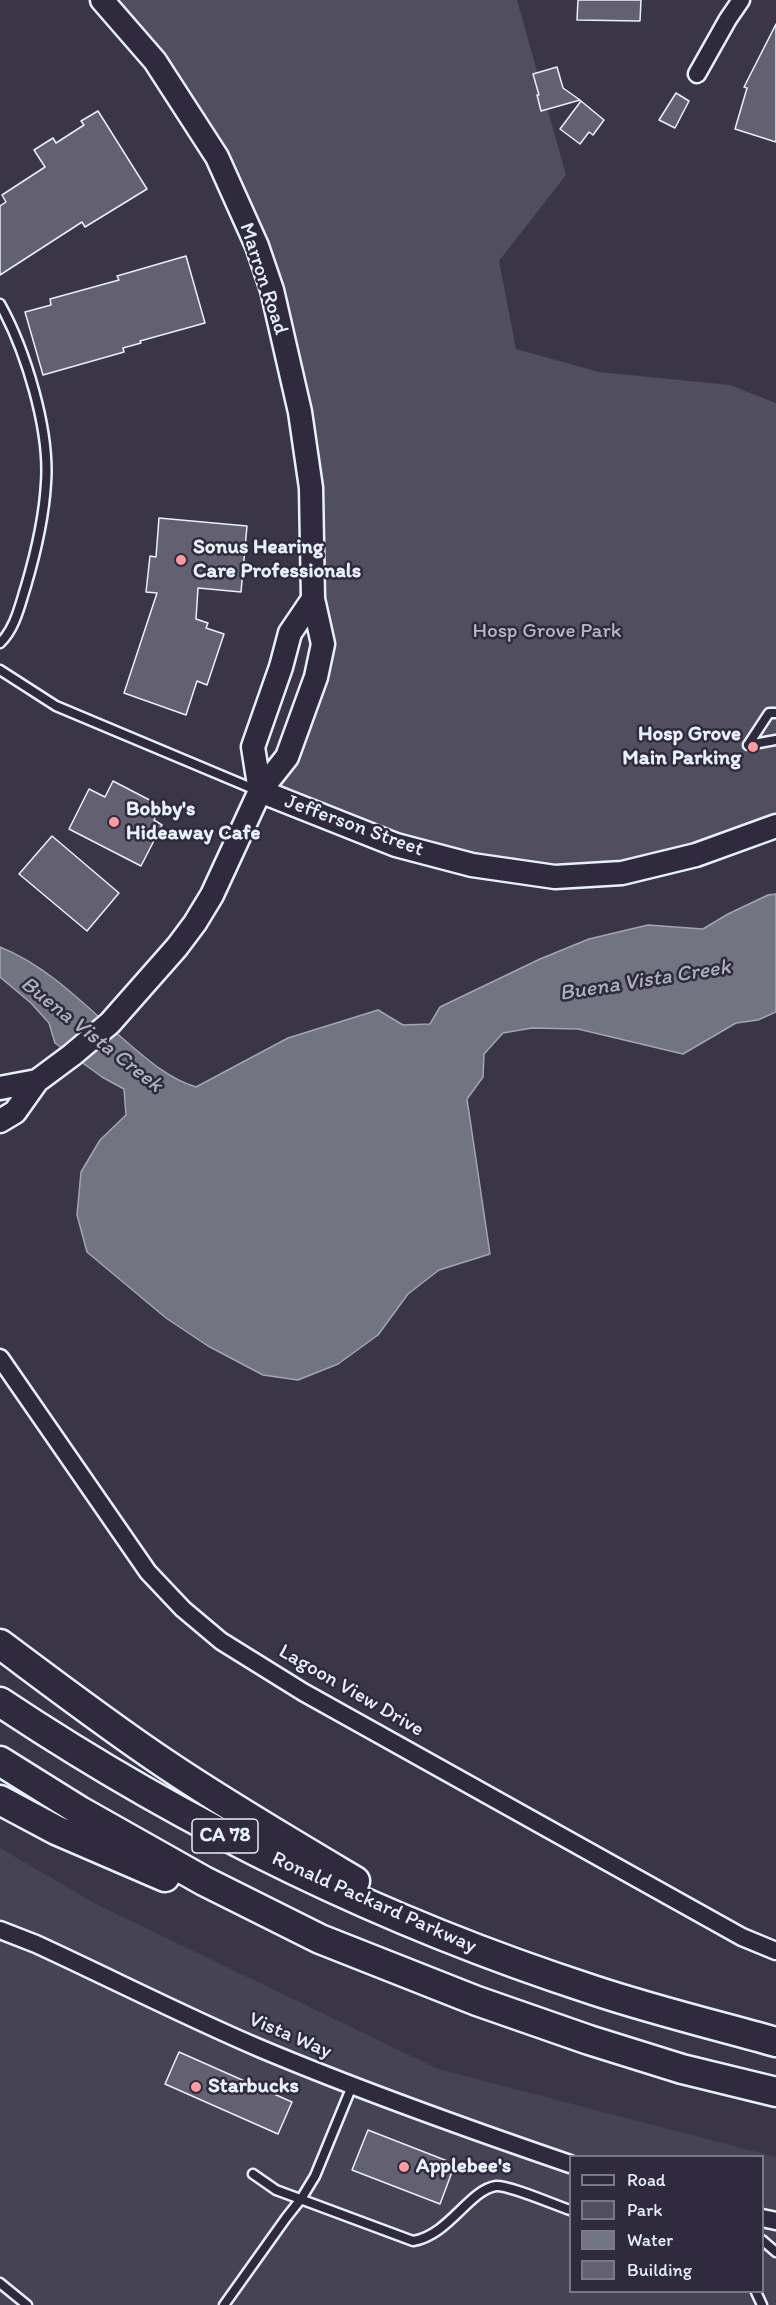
<!DOCTYPE html>
<style>
body{margin:0}
#map{position:relative;width:776px;height:2305px;overflow:hidden;background:#3a3648;font-family:Itim,sans-serif}
canvas{display:block}
.legend{position:absolute;left:569px;top:2155px;width:195px;height:138px;box-sizing:border-box;background:#2f2a3d;border:2px solid #797a88;margin:0;padding:8px 10px;list-style:none;font-size:18px;color:#e8f1f8}
.legend li{display:flex;align-items:center;gap:12px;height:30px}
.legend b{width:30px;border:2px solid #797a88}
</style>
<div id="map">
<canvas width="776" height="2305"></canvas>
<ul class="legend">
<li><b style="height:8px;background:#2f2a3d"></b>Road</li>
<li><b style="height:16px;background:#504e5f"></b>Park</li>
<li><b style="height:16px;background:#737482"></b>Water</li>
<li><b style="height:16px;background:#636171"></b>Building</li>
</ul>
</div>
<script>
const context = document.querySelector('canvas').getContext('2d');
context.lineJoin = 'round';
function paint(path, color) {
  context.fillStyle = color;
  context.fill(path, 'evenodd');
}
function stroke(path, color, width, dash) {
  context.strokeStyle = color;
  context.lineWidth = width;
  context.lineCap = dash ? 'butt' : 'round';
  context.setLineDash(dash || []);
  context.stroke(path);
}
function label(font, color, halo, rows, align = 'center') {
  context.font = font + ' Itim,sans-serif';
  context.lineWidth = 5;
  context.setLineDash([]);
  context.textBaseline = 'middle';
  context.strokeStyle = halo;
  context.fillStyle = color;
  for (const [text, x, y, turn = 0] of rows) {
    context.save();
    context.translate(x, y);
    context.rotate((+turn || 0) * Math.PI / 180);
    context.textAlign = isNaN(turn) ? turn : align;
    if (halo) context.strokeText(text, 0, 0);
    context.fillText(text, 0, 0);
    context.restore();
  }
}
const built = new Path2D(`
 M 0,1848 L 96,1904 L 438,2069 L 776,2157 L 776,2305 L 0,2305 ZM 570,2156 L 762,2156 L 762,2292 L 570,2292 Z`);
const green = new Path2D(`
 M 108,0 L 517,0 L 566,175 L 499,261 L 516,349 L 599,372 L 730,385 L 776,403 L 776,814 L 686,848 L 601,865 L 530,863 L 459,853 L 382,831 L 273,786 L 317,639 L 321,490 L 243,190 Z`);
const water = new Path2D(`
 M 776,894 L 776,1012 L 758,1020 L 736,1023 L 683,1054 L 578,1029 L 532,1028 L 503,1033 L 484,1054 L 483,1077 L 467,1099 L 490,1254 L 439,1270 L 408,1294 L 378,1335 L 338,1364 L 298,1380 L 263,1375 L 208,1346 L 166,1318 L 87,1252 L 77,1215 L 81,1172 L 100,1140 L 126,1115 L 124,1089 L 102,1077 L 55,1043 L 49,1023 L 31,1003 L 0,977 L 0,947 C 47,966 83,1003 121,1037 C 144,1057 167,1078 196,1087 L 288,1038 L 378,1010 L 403,1025 L 430,1024 L 440,1007 L 540,959 L 589,939 L 648,925 L 703,929 L 728,914 L 768,895 Z`);
const building = new Path2D(`
 M 578,0 L 641,0 L 640,21 L 577,20 Z
 M 776,24 L 776,142 L 735,129 L 747,88 L 744,87 Z
 M 557,67 L 563,88 L 580,100 L 541,111 L 537,95 L 539,95 L 533,74 Z
 M 676,93 L 689,101 L 675,128 L 659,120 Z
 M 581,101 L 604,120 L 593,135 L 589,132 L 580,144 L 560,129 Z
 M 98,111 L 147,189 L 85,227 L 82,222 L 0,275 L 0,206 L 6,202 L 2,195 L 45,167 L 34,150 L 53,138 L 56,143 L 84,125 L 81,121 Z
 M 186,256 L 205,323 L 140,341 L 141,343 L 123,348 L 124,352 L 43,375 L 25,312 L 51,305 L 50,299 L 119,280 L 117,276 Z
 M 159,518 L 247,526 L 241,592 L 198,588 L 196,619 L 208,623 L 206,628 L 224,634 L 207,685 L 197,681 L 186,715 L 124,693 L 157,593 L 146,592 L 150,556 L 156,557 Z
 M 113,781 L 161,806 L 154,820 L 162,825 L 141,866 L 69,829 L 89,789 L 105,797 Z
 M 52,836 L 119,893 L 87,931 L 19,874 Z
 M 179,2052 L 292,2102 L 278,2134 L 165,2084 Z
 M 368,2130 L 455,2164 L 440,2204 L 352,2170 Z`);
const service = new Path2D(`
 M 0,304 C 26,351 50,430 46,483 C 44,519 36,552 26,586 C 20,605 15,629 0,643
 M 0,670 L 56,706 L 256,790
 M 748,745 L 769,713 L 776,713
 M 748,745 L 776,740
 M 253,2174 L 276,2190 L 413,2241 C 449,2235 469,2190 496,2186 C 509,2185 555,2205 570,2210
 M 762,2240 L 776,2252
 M 0,2283 L 27,2305
 M 756,2292 L 762,2305
 M 224,2305 L 286,2218 L 301,2199 L 315,2176 L 352,2086`);
const minor = new Path2D(`
 M 697,74 L 728,19 L 741,0
 M 0,1358 L 148,1572 L 183,1609 L 221,1641 L 303,1692 L 742,1937 L 776,1951
 M 0,1930 L 36,1944 C 110,1978 184,2016 259,2048 C 361,2091 465,2128 570,2164
 M 762,2218 L 776,2221`);
const secondary = new Path2D(`
 M 260,791 L 396,845 L 472,865 L 555,877 L 622,873 L 696,855 L 776,826
 M 260,791 L 253,747 L 281,667 L 290,633 L 313,599
 M 0,1088 L 37,1081
 M 0,1121 L 15,1112 L 37,1081 L 72,1055 L 110,1023 L 177,947 L 195,923 L 212,895 L 260,791 L 287,757 L 316,677 L 323,644 L 313,599 L 311,488 L 300,412 L 272,290 L 257,246 L 217,157 L 155,61 L 102,0`);
const motorway = new Path2D(`
 M 0,1644 C 55,1685 110,1727 167,1765 C 228,1806 291,1843 355,1881
 M 0,1702 C 183,1824 383,1922 593,1990 C 653,2010 715,2025 776,2042
 M 0,1761 L 80,1811 L 204,1881 L 320,1939 L 477,2001 L 589,2040 L 682,2069 L 776,2092
 M 0,1800 L 56,1830 L 165,1877`);
const markers = [
 [181,560,6,"#ff9aa2"],
 [753,747,6,"#ff9aa2"],
 [114,822,6,"#ff9aa2"],
 [196,2087,6,"#ff9aa2"],
 [404,2167,6,"#ff9aa2"]
];
const shields = [
 [225,1836,66]
];
const shieldNames = [
 ["CA 78",225,1836]
];
const streetNames = [
 ["Marron Road",263,279,72],
 ["Jefferson Street",354,826,20],
 ["Lagoon View Drive",351,1691,30],
 ["Ronald Packard Parkway",374,1903,24],
 ["Vista Way",290,2036,23]
];
const poiNames = [
 ["Sonus Hearing",193,548],
 ["Care Professionals",193,572],
 ["Hosp Grove",741,735,"right"],
 ["Main Parking",741,759,"right"],
 ["Bobby's",126,810],
 ["Hideaway Cafe",126,834],
 ["Starbucks",208,2087],
 ["Applebee's",416,2167]
];
const parkNames = [
 ["Hosp Grove Park",547,632]
];
const waterNames = [
 ["Buena Vista Creek",645,981,-9],
 ["Buena Vista Creek",91,1035,38]
];
paint(built, '#464354');
paint(green, '#504e5f');
paint(water, '#737482');
stroke(water, '#a2a6b1', 1.5);
paint(building, '#636171');
stroke(building, '#e8f1f8', 1.5);
stroke(service, '#e8f1f8', 13);
stroke(minor, '#e8f1f8', 21);
stroke(secondary, '#e8f1f8', 27);
stroke(motorway, '#e8f1f8', 33);
stroke(service, '#2f2a3d', 8);
stroke(minor, '#2f2a3d', 16);
stroke(secondary, '#2f2a3d', 22);
stroke(motorway, '#2f2a3d', 28);
for (const [x, y, r, color] of markers) {
  const dot = new Path2D();
  dot.arc(x, y, r, 0, 2 * Math.PI);
  context.fillStyle = color;
  context.fill(dot);
  stroke(dot, '#2f2a3d', 2);
}
for (const [x, y, w] of shields) {
  const box = new Path2D();
  box.roundRect(x - w / 2, y - 17, w, 34, 4.5);
  context.fillStyle = '#2f2a3d';
  context.fill(box);
  stroke(box, '#e8f1f8', 1.5);
}
label('bold 20px', '#e8f1f8', null, shieldNames);
label('21px', '#e8f1f8', '#2f2a3d', streetNames);
label('bold 21px', '#e8f1f8', '#2f2a3d', poiNames, 'left');
label('21px', '#b3b8c2', '#2f2a3d', parkNames);
label('italic 22px', '#aeb2bd', '#2f2a3d', waterNames);
</script>
